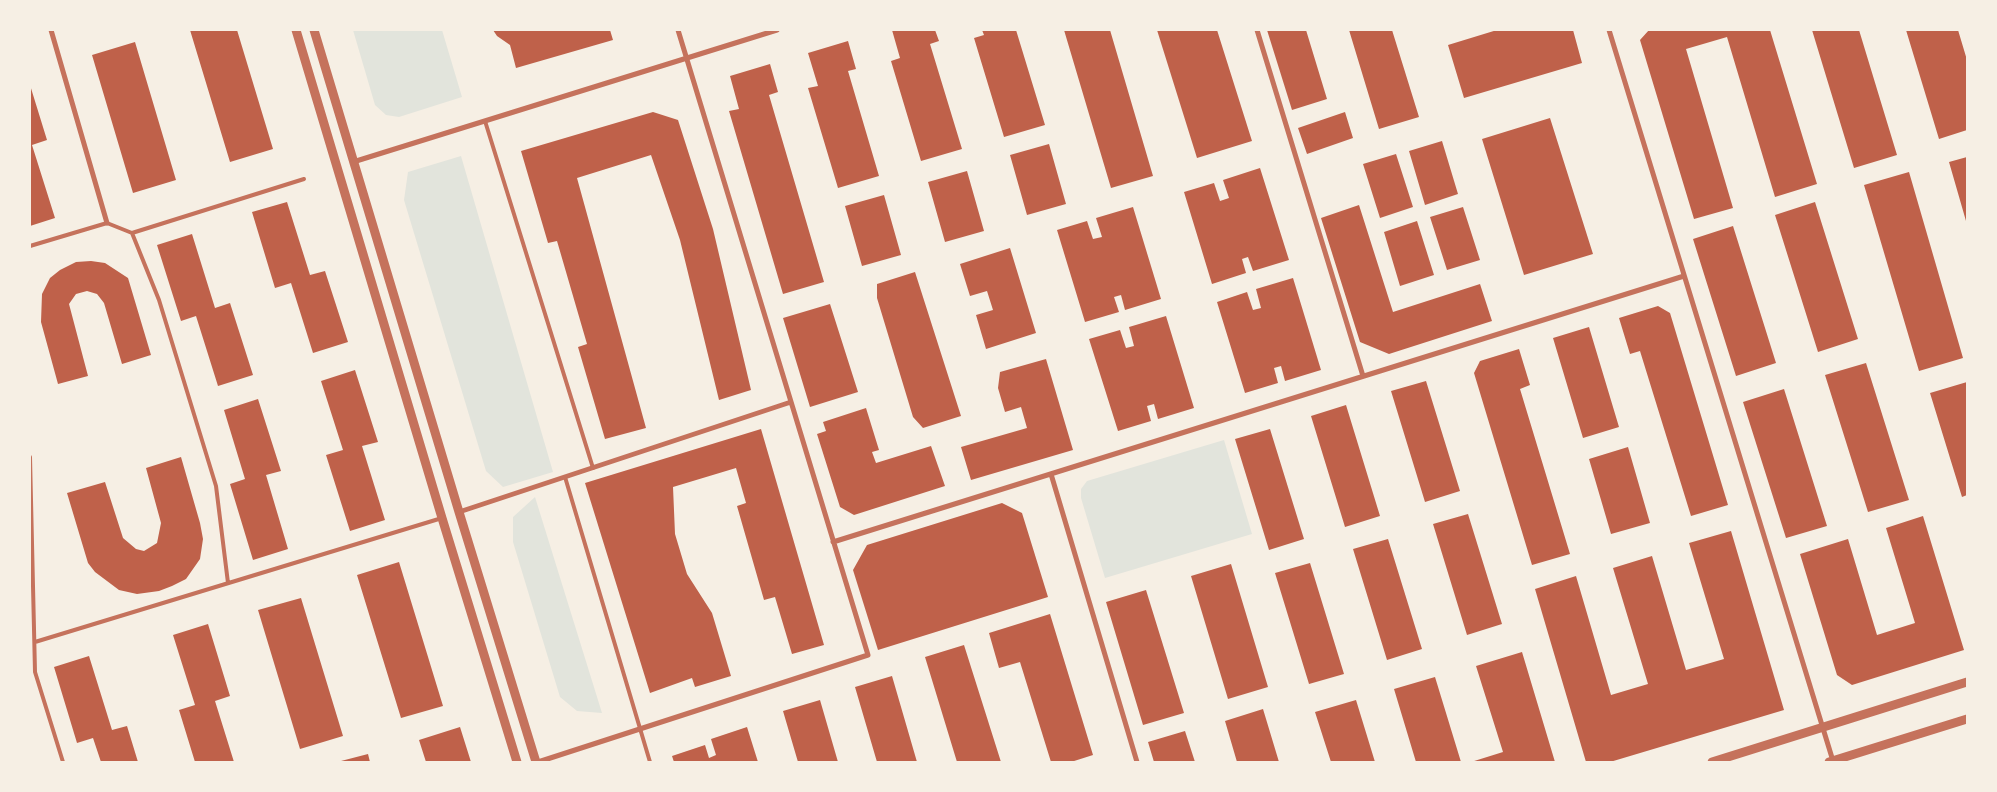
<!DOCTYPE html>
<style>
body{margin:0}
#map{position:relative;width:1997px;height:792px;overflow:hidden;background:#f6efe4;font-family:"Source Serif 4",serif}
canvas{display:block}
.frame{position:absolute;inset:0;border:31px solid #f6efe4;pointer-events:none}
</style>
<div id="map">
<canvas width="1997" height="792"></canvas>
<div class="frame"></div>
</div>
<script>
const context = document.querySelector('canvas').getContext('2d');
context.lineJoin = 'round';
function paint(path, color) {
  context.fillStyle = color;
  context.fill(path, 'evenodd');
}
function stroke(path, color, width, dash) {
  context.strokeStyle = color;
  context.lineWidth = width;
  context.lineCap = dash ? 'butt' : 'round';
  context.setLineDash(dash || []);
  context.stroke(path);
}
const green = new Path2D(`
 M 353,30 L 442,30 L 462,97 L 399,117 L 386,115 L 375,105 Z
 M 461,156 L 553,472 L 503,487 L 486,471 L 404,200 L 408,172 Z
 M 1224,440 L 1252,534 L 1105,578 L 1081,498 L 1081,489 L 1087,481 Z
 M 535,497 L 602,713 L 577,711 L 560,697 L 513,542 L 513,517 Z`);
const building = new Path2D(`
 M 190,30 L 237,30 L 273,149 L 230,162 Z
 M 493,30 L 610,30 L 613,40 L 516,68 L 510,45 L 497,36 Z
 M 892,30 L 935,30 L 939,41 L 930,44 L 962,149 L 921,161 L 891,61 L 900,58 Z
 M 982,30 L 1016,30 L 1045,125 L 1004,137 L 974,38 L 984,35 Z
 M 1064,30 L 1110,30 L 1153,176 L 1111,188 Z
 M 1157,30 L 1217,30 L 1252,141 L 1197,158 Z
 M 1267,30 L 1306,30 L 1327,99 L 1292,110 Z
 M 1349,30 L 1392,30 L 1419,117 L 1379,129 Z
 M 1497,30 L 1573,30 L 1582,63 L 1464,98 L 1448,45 Z
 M 1649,30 L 1770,30 L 1817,184 L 1775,197 L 1727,37 L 1686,49 L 1733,208 L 1694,219 L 1640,40 Z
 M 1812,30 L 1859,30 L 1897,155 L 1854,168 Z
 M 1906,30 L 1958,30 L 1967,60 L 1967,130 L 1939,139 Z
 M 848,41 L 856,69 L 848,71 L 879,176 L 838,188 L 808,88 L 818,86 L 808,53 Z
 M 135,42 L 176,180 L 133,193 L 92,55 Z
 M 770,64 L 778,92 L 769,95 L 824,282 L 783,294 L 729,111 L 739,109 L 730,76 Z
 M 30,85 L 47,140 L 32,145 L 55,218 L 30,226 Z
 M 653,112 L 678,120 L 713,229 L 751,390 L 719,400 L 680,240 L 651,155 L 577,178 L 646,428 L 605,439 L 578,347 L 587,344 L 557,241 L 548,243 L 521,151 Z
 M 1345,112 L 1353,138 L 1307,154 L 1298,128 Z
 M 1550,118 L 1593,254 L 1524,275 L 1482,139 Z
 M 1442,141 L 1458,194 L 1425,205 L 1409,151 Z
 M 1049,144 L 1066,204 L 1027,215 L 1010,155 Z
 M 1396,154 L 1413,207 L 1380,218 L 1363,164 Z
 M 1967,157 L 1967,221 L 1966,221 L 1949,162 Z
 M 1260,168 L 1289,260 L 1253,271 L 1248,257 L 1242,259 L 1246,273 L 1212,284 L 1184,192 L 1214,183 L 1220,201 L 1229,198 L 1223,180 Z
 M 967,171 L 984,231 L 945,242 L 928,182 Z
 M 1909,172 L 1963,358 L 1919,371 L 1864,185 Z
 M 884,195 L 901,255 L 862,266 L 845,206 Z
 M 287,202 L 310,275 L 325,271 L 348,342 L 313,353 L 291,283 L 275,288 L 252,212 Z
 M 1815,202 L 1858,339 L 1818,352 L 1775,215 Z
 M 1359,205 L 1393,312 L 1480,284 L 1492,321 L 1389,354 L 1360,342 L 1321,218 Z
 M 1133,207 L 1161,299 L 1125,310 L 1121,295 L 1114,297 L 1119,312 L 1085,322 L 1057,230 L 1087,221 L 1093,239 L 1102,237 L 1096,218 Z
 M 1463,207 L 1480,260 L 1447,270 L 1430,217 Z
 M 1417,221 L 1434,275 L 1400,286 L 1384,232 Z
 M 1733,226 L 1776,363 L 1736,376 L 1693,239 Z
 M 192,234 L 215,308 L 230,303 L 253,375 L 218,386 L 196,316 L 181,321 L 157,245 Z
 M 1010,248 L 1036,333 L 986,349 L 976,315 L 993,310 L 987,291 L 970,296 L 960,264 Z
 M 91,261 L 105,263 L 128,278 L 151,355 L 122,364 L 104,303 L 97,294 L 87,291 L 76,294 L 69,304 L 88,376 L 58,384 L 41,322 L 42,294 L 50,278 L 60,270 L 76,262 Z
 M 915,272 L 961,416 L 923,428 L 913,417 L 877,298 L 877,284 Z
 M 1293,278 L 1321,370 L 1285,381 L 1281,366 L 1274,368 L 1278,383 L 1245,393 L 1217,302 L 1247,292 L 1253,310 L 1261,308 L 1256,289 Z
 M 830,304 L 858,392 L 810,407 L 783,318 Z
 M 1658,306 L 1670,313 L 1728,505 L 1691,516 L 1640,351 L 1630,354 L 1619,318 Z
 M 1166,316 L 1194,408 L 1158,419 L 1154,404 L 1147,406 L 1151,421 L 1118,431 L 1089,339 L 1120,330 L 1126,348 L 1134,346 L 1129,327 Z
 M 1589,327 L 1619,427 L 1583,438 L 1553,338 Z
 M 1519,349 L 1530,385 L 1520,389 L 1570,554 L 1532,565 L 1474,373 L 1480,361 Z
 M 1046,359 L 1073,450 L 971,480 L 961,447 L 1027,428 L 1021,407 L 1005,412 L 998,388 L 1000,372 Z
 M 1866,363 L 1909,500 L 1868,512 L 1825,375 Z
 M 355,370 L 378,442 L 362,446 L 385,520 L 350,531 L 326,455 L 343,450 L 321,381 Z
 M 1426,381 L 1460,491 L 1425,502 L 1391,391 Z
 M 1967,382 L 1967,495 L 1962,497 L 1930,393 Z
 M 1784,389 L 1827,526 L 1786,538 L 1743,402 Z
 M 258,399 L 281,471 L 266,475 L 288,549 L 253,560 L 230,484 L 245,479 L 224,410 Z
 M 1346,405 L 1380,516 L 1345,527 L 1311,416 Z
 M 866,408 L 879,450 L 872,452 L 876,463 L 931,446 L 945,486 L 854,515 L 840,507 L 817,434 L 826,431 L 823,422 Z
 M 761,429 L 824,645 L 792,654 L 775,597 L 764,600 L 737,506 L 746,503 L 736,468 L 673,487 L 675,534 L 687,574 L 712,613 L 731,676 L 695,687 L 692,678 L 650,693 L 585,483 Z
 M 1270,429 L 1304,539 L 1269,550 L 1235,439 Z
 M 1628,447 L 1650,523 L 1611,534 L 1589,459 Z
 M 181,457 L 200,523 L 203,539 L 200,559 L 186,579 L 172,586 L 159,591 L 137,594 L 119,590 L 95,572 L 88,563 L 67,493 L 105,482 L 123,538 L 136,549 L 144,551 L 157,543 L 161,523 L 146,468 Z
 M 1002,503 L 1022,513 L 1048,597 L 878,650 L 853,570 L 867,545 Z
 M 1468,514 L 1502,624 L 1467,635 L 1433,524 Z
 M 1923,516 L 1964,650 L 1852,685 L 1837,675 L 1800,554 L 1848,539 L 1877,635 L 1915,623 L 1886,528 Z
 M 1731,531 L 1784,710 L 1610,762 L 1586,762 L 1535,589 L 1576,576 L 1611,695 L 1648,684 L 1613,568 L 1652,556 L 1686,670 L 1724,659 L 1689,543 Z
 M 1388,539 L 1422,649 L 1387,660 L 1353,549 Z
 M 399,562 L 443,706 L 401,718 L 357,575 Z
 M 1310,563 L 1344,674 L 1309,684 L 1275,573 Z
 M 1231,564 L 1268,687 L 1228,699 L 1191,576 Z
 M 1146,590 L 1184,713 L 1143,725 L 1106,602 Z
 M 301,598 L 343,736 L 300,749 L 258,610 Z
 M 1050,614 L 1093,755 L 1071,762 L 1051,762 L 1020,662 L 999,668 L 989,633 Z
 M 208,624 L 230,696 L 215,701 L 234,762 L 195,762 L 179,710 L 195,705 L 173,635 Z
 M 964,645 L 1001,762 L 957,762 L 925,657 Z
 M 1522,652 L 1555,762 L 1471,762 L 1503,752 L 1476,666 Z
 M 89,656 L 112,730 L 127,726 L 138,762 L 101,762 L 93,738 L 77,743 L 54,667 Z
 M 892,676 L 917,762 L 877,762 L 855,687 Z
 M 1435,677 L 1461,762 L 1416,762 L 1394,689 Z
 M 820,700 L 838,762 L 798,762 L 783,711 Z
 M 1356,700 L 1375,762 L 1331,762 L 1315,712 Z
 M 1263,709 L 1279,762 L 1237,762 L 1225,721 Z
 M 460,727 L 471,762 L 426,762 L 419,740 Z
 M 747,727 L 758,762 L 674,762 L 672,756 L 705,745 L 709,758 L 716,755 L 711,739 Z
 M 1185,731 L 1195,762 L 1154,762 L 1148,742 Z
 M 368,754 L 370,762 L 341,762 L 341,761 Z`);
const service = new Path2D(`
 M 485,121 L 593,468
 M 132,233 L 159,300 L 216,486 L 228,583
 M 30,246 L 107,223 L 132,233 L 304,179
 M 30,457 L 35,672 L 63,762
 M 565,477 L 650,762
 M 35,642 L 442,518`);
const minor = new Path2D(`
 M 51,30 L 107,223
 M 1257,30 L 1363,376
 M 1609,30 L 1833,761
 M 353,162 L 777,30
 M 1051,474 L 1137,762
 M 459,512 L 791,402
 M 833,542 L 1684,276
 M 538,762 L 868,655 L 678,30`);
const tertiary = new Path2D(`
 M 296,30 L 442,518 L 517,762
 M 314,30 L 459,512 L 536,762
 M 1712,762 L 1967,682
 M 1829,762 L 1967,719`);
paint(green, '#e2e4dc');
paint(building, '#bf614a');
stroke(service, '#c5725c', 4);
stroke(minor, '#c5725c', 5);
stroke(tertiary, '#c5725c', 9);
</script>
